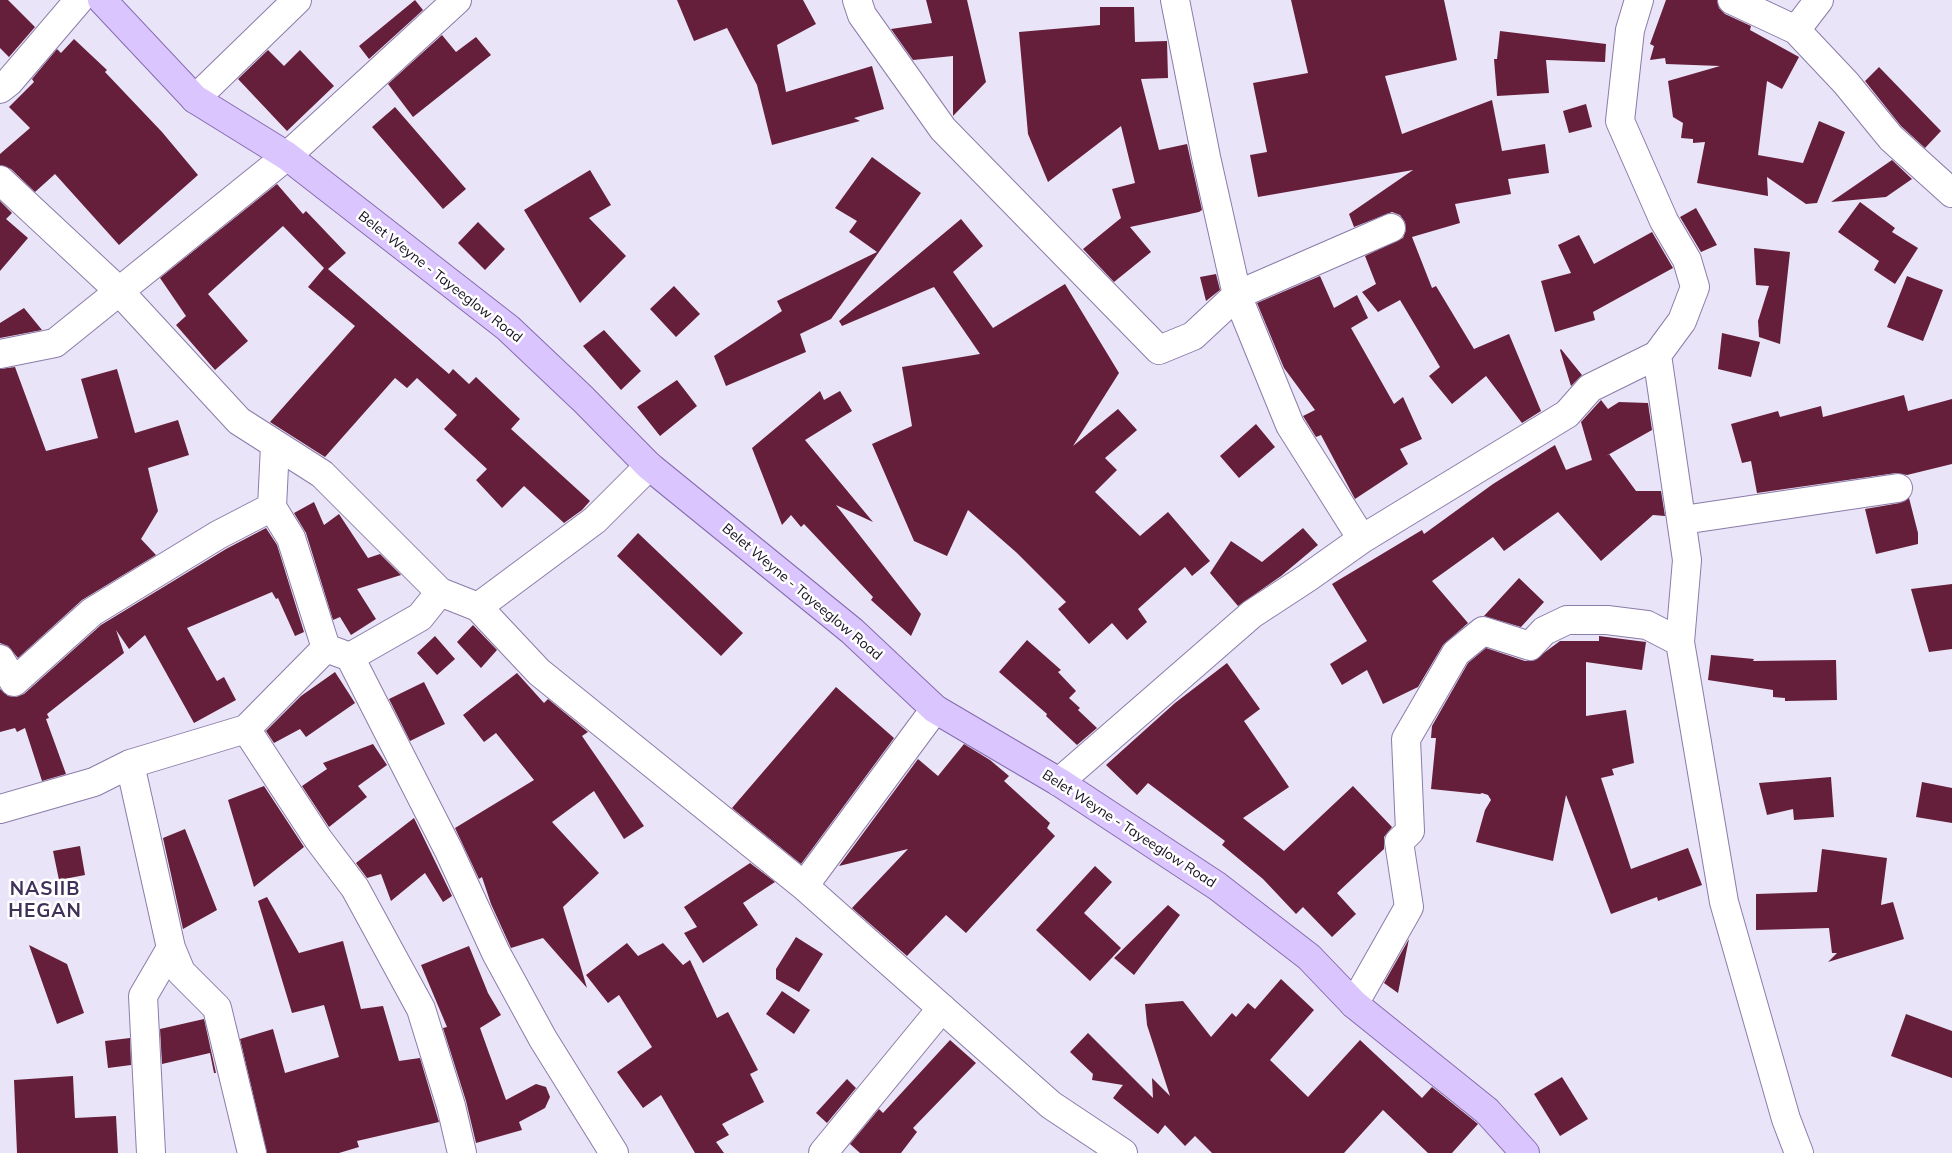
<!DOCTYPE html>
<style>
body{margin:0}
canvas{display:block;background:#eae4f8}
</style>
<canvas width="1952" height="1153"></canvas>
<script>
const context = document.querySelector('canvas').getContext('2d');
context.lineJoin = 'round';
function paint(path, color) {
  context.fillStyle = color;
  context.fill(path, 'evenodd');
}
function stroke(path, color, width, dash) {
  context.strokeStyle = color;
  context.lineWidth = width;
  context.lineCap = dash ? 'butt' : 'round';
  context.setLineDash(dash || []);
  context.stroke(path);
}
function label(font, color, halo, rows, align = 'center') {
  context.font = font + ' Mulish,sans-serif';
  context.lineWidth = 5;
  context.setLineDash([]);
  context.textBaseline = 'middle';
  context.strokeStyle = halo;
  context.fillStyle = color;
  for (const [text, x, y, turn = 0] of rows) {
    context.save();
    context.translate(x, y);
    context.rotate((+turn || 0) * Math.PI / 180);
    context.textAlign = isNaN(turn) ? turn : align;
    if (halo) context.strokeText(text, 0, 0);
    context.fillText(text, 0, 0);
    context.restore();
  }
}
const building = new Path2D(`
 M 0,0 L 8,0 L 35,27 L 9,57 L 0,48 Z
 M 415,0 L 423,10 L 369,59 L 359,46 Z
 M 677,0 L 803,0 L 816,24 L 777,45 L 786,92 L 872,66 L 884,109 L 854,118 L 860,121 L 772,145 L 757,85 L 727,28 L 694,41 Z
 M 926,0 L 967,0 L 986,82 L 953,116 L 953,56 L 913,60 L 891,29 L 932,23 Z
 M 1291,0 L 1444,0 L 1457,60 L 1385,76 L 1402,134 L 1492,100 L 1502,151 L 1545,144 L 1549,173 L 1508,179 L 1511,194 L 1455,204 L 1460,223 L 1412,237 L 1432,288 L 1436,286 L 1474,349 L 1509,334 L 1541,411 L 1522,423 L 1486,376 L 1452,404 L 1429,376 L 1440,367 L 1400,300 L 1378,312 L 1362,292 L 1376,284 L 1365,256 L 1403,238 L 1406,230 L 1405,222 L 1400,215 L 1392,212 L 1354,227 L 1349,214 L 1413,170 L 1258,197 L 1250,155 L 1267,152 L 1253,83 L 1308,73 Z
 M 1666,0 L 1717,0 L 1719,8 L 1725,14 L 1751,26 L 1750,30 L 1799,57 L 1782,89 L 1767,81 L 1758,155 L 1803,163 L 1819,121 L 1845,132 L 1817,203 L 1806,204 L 1767,177 L 1768,196 L 1697,183 L 1705,142 L 1693,143 L 1693,139 L 1681,138 L 1683,123 L 1673,117 L 1668,81 L 1720,66 L 1666,64 L 1665,58 L 1650,60 L 1654,46 L 1650,44 Z
 M 1100,7 L 1134,7 L 1135,42 L 1167,41 L 1168,78 L 1141,79 L 1159,150 L 1187,144 L 1202,210 L 1199,212 L 1130,227 L 1151,252 L 1114,282 L 1083,249 L 1121,218 L 1112,189 L 1135,183 L 1121,126 L 1048,182 L 1028,134 L 1019,32 L 1100,25 Z
 M 1500,31 L 1606,44 L 1605,62 L 1546,60 L 1549,93 L 1497,96 L 1494,59 L 1497,59 Z
 M 442,35 L 456,52 L 476,37 L 491,55 L 413,117 L 388,84 Z
 M 74,39 L 107,70 L 105,72 L 162,132 L 198,175 L 119,245 L 55,174 L 35,192 L 11,169 L 0,165 L 0,154 L 30,128 L 9,107 L 34,82 L 32,79 L 57,49 L 61,53 Z
 M 268,50 L 284,66 L 300,50 L 334,86 L 287,131 L 238,79 Z
 M 1879,67 L 1941,131 L 1925,148 L 1901,126 L 1865,81 Z
 M 1586,104 L 1592,127 L 1569,133 L 1563,111 Z
 M 395,107 L 466,189 L 443,209 L 372,127 Z
 M 872,157 L 921,193 L 831,319 L 800,334 L 806,352 L 726,386 L 714,356 L 782,311 L 777,301 L 877,252 L 849,232 L 857,221 L 835,208 Z
 M 1892,160 L 1912,179 L 1886,197 L 1831,202 Z
 M 590,170 L 611,205 L 589,218 L 626,256 L 580,303 L 524,210 Z
 M 277,184 L 303,214 L 306,211 L 346,253 L 328,269 L 449,374 L 453,369 L 469,384 L 476,377 L 520,419 L 511,429 L 590,501 L 582,510 L 564,523 L 524,486 L 502,508 L 476,480 L 487,469 L 444,429 L 457,415 L 417,378 L 407,388 L 395,378 L 325,457 L 270,422 L 355,326 L 308,287 L 324,268 L 283,226 L 208,294 L 248,341 L 215,370 L 176,325 L 186,316 L 160,278 Z
 M 0,201 L 12,213 L 6,219 L 28,238 L 0,271 Z
 M 1860,202 L 1895,228 L 1892,232 L 1918,248 L 1895,284 L 1874,270 L 1879,261 L 1838,232 Z
 M 1696,208 L 1717,245 L 1701,252 L 1680,217 Z
 M 961,219 L 983,246 L 953,272 L 993,328 L 1065,284 L 1119,373 L 1073,446 L 1118,409 L 1137,430 L 1105,458 L 1117,470 L 1095,492 L 1140,536 L 1168,512 L 1210,561 L 1192,576 L 1185,567 L 1138,609 L 1147,622 L 1127,640 L 1112,623 L 1089,644 L 1058,609 L 1066,602 L 1017,553 L 968,510 L 947,556 L 914,541 L 872,444 L 912,426 L 902,367 L 980,354 L 934,287 L 842,326 L 839,321 Z
 M 478,222 L 505,249 L 485,270 L 458,243 Z
 M 1652,232 L 1673,268 L 1593,312 L 1595,320 L 1555,332 L 1541,281 L 1571,273 L 1558,245 L 1579,235 L 1594,264 Z
 M 1754,248 L 1790,252 L 1780,344 L 1759,337 L 1758,321 L 1769,286 L 1756,285 Z
 M 1216,274 L 1220,290 L 1206,301 L 1200,277 Z
 M 1320,276 L 1334,308 L 1357,295 L 1368,318 L 1351,328 L 1394,404 L 1403,397 L 1422,439 L 1400,449 L 1408,464 L 1355,499 L 1321,435 L 1316,437 L 1303,416 L 1315,410 L 1284,368 L 1257,303 Z
 M 1907,276 L 1943,290 L 1923,341 L 1887,327 Z
 M 674,286 L 700,314 L 676,337 L 650,309 Z
 M 24,308 L 42,330 L 0,338 L 0,323 Z
 M 604,330 L 641,371 L 621,390 L 583,346 Z
 M 1722,333 L 1760,342 L 1751,377 L 1718,369 Z
 M 1561,349 L 1582,375 L 1571,386 L 1560,350 Z
 M 15,367 L 46,451 L 98,438 L 81,379 L 117,369 L 135,433 L 178,420 L 189,455 L 148,468 L 158,511 L 141,539 L 156,555 L 82,600 L 18,658 L 8,646 L 0,643 L 0,369 Z
 M 677,380 L 697,406 L 660,436 L 637,407 Z
 M 820,391 L 824,400 L 840,391 L 852,411 L 805,440 L 873,522 L 836,505 L 921,614 L 911,636 L 871,600 L 873,597 L 804,524 L 801,527 L 791,515 L 782,525 L 752,448 Z
 M 1904,395 L 1908,411 L 1952,399 L 1952,464 L 1907,475 L 1896,473 L 1757,493 L 1751,461 L 1742,463 L 1731,424 L 1778,411 L 1780,417 L 1821,406 L 1823,417 Z
 M 1601,400 L 1608,409 L 1619,402 L 1648,403 L 1652,430 L 1606,456 L 1609,454 L 1636,491 L 1661,491 L 1665,516 L 1653,515 L 1601,561 L 1558,512 L 1504,551 L 1493,537 L 1432,581 L 1468,623 L 1443,645 L 1418,687 L 1383,704 L 1367,670 L 1342,685 L 1330,664 L 1367,641 L 1332,584 L 1422,530 L 1424,534 L 1493,484 L 1555,445 L 1566,470 L 1592,460 L 1581,422 Z
 M 1256,424 L 1275,447 L 1239,478 L 1220,456 Z
 M 1909,498 L 1918,533 L 1918,544 L 1876,554 L 1865,509 L 1900,503 Z
 M 314,502 L 324,525 L 339,514 L 368,558 L 380,554 L 401,575 L 357,589 L 376,619 L 351,635 L 340,617 L 333,620 L 306,533 L 294,513 Z
 M 266,528 L 277,545 L 304,632 L 295,636 L 278,598 L 276,599 L 272,592 L 187,628 L 217,681 L 224,677 L 236,700 L 194,723 L 145,635 L 129,649 L 116,630 L 124,653 L 47,714 L 49,718 L 46,719 L 66,774 L 42,781 L 25,728 L 17,732 L 15,728 L 0,732 L 0,689 L 8,696 L 16,697 L 24,694 L 101,625 L 226,549 Z
 M 1303,528 L 1318,545 L 1281,576 L 1238,606 L 1210,573 L 1231,541 L 1262,562 Z
 M 638,533 L 743,633 L 721,656 L 617,556 Z
 M 1519,578 L 1544,602 L 1521,627 L 1484,616 Z
 M 1952,584 L 1952,649 L 1929,652 L 1911,589 Z
 M 473,625 L 497,650 L 481,668 L 457,642 Z
 M 435,636 L 455,659 L 437,675 L 417,653 Z
 M 1599,636 L 1646,642 L 1642,670 L 1586,662 L 1586,716 L 1626,710 L 1634,763 L 1612,769 L 1614,775 L 1601,778 L 1631,869 L 1688,848 L 1702,885 L 1658,901 L 1657,897 L 1611,914 L 1566,795 L 1553,861 L 1476,842 L 1485,810 L 1491,800 L 1488,795 L 1482,793 L 1480,794 L 1431,789 L 1436,738 L 1431,738 L 1432,726 L 1468,663 L 1486,648 L 1525,661 L 1533,661 L 1560,641 L 1599,641 Z
 M 1027,640 L 1061,670 L 1058,672 L 1076,691 L 1069,698 L 1080,708 L 1078,710 L 1097,728 L 1077,745 L 1046,716 L 1047,714 L 999,672 Z
 M 1711,655 L 1754,659 L 1753,661 L 1836,660 L 1837,700 L 1785,701 L 1785,698 L 1773,697 L 1773,690 L 1708,680 Z
 M 1227,663 L 1260,709 L 1244,721 L 1289,787 L 1243,818 L 1284,851 L 1353,786 L 1392,827 L 1384,837 L 1384,849 L 1337,893 L 1356,914 L 1332,937 L 1303,907 L 1296,914 L 1263,879 L 1222,845 L 1225,841 L 1148,783 L 1137,795 L 1106,765 L 1175,703 Z
 M 335,672 L 355,703 L 306,737 L 300,729 L 274,743 L 266,731 L 301,696 Z
 M 517,673 L 544,703 L 548,699 L 588,732 L 582,736 L 644,826 L 624,839 L 594,791 L 552,822 L 599,873 L 563,907 L 587,988 L 543,938 L 511,948 L 491,904 L 482,877 L 479,879 L 455,828 L 534,780 L 496,733 L 484,742 L 463,715 Z
 M 424,682 L 445,724 L 410,741 L 389,699 Z
 M 836,687 L 894,738 L 801,864 L 732,808 Z
 M 373,744 L 387,765 L 358,786 L 367,797 L 329,827 L 302,786 L 327,769 L 323,763 Z
 M 964,744 L 990,760 L 1009,776 L 1004,781 L 1050,823 L 1047,828 L 1055,836 L 966,933 L 946,915 L 907,956 L 852,908 L 908,849 L 839,866 L 918,759 L 938,776 Z
 M 1831,777 L 1834,817 L 1794,820 L 1793,809 L 1767,815 L 1759,783 Z
 M 1922,782 L 1952,788 L 1952,823 L 1916,817 Z
 M 264,786 L 304,847 L 254,887 L 228,800 Z
 M 414,818 L 452,896 L 443,902 L 425,873 L 391,901 L 381,874 L 367,878 L 356,863 Z
 M 185,829 L 217,910 L 183,929 L 163,838 Z
 M 80,846 L 85,875 L 59,880 L 53,851 Z
 M 1822,849 L 1887,858 L 1881,905 L 1893,902 L 1904,939 L 1828,962 L 1837,953 L 1832,953 L 1829,928 L 1756,930 L 1756,894 L 1817,892 Z
 M 750,863 L 775,882 L 743,903 L 758,925 L 703,963 L 684,933 L 697,927 L 684,907 Z
 M 1095,866 L 1112,882 L 1084,913 L 1121,948 L 1090,981 L 1036,930 Z
 M 267,897 L 299,953 L 343,941 L 361,1009 L 383,1006 L 399,1061 L 420,1058 L 439,1122 L 357,1141 L 359,1147 L 339,1153 L 267,1153 L 240,1039 L 273,1029 L 285,1073 L 339,1057 L 324,1005 L 292,1013 L 258,901 Z
 M 1168,905 L 1180,915 L 1134,975 L 1114,958 Z
 M 796,937 L 823,954 L 799,992 L 776,979 L 776,969 Z
 M 1409,939 L 1398,993 L 1384,983 Z
 M 627,943 L 638,956 L 663,943 L 683,965 L 690,960 L 717,1018 L 728,1012 L 758,1070 L 750,1074 L 764,1102 L 722,1124 L 729,1135 L 716,1142 L 724,1153 L 695,1153 L 661,1095 L 643,1108 L 617,1072 L 652,1047 L 619,995 L 608,1003 L 586,975 Z
 M 29,945 L 67,964 L 84,1013 L 57,1024 Z
 M 469,946 L 488,993 L 501,1015 L 480,1028 L 506,1100 L 536,1084 L 546,1087 L 550,1097 L 545,1108 L 519,1122 L 522,1130 L 476,1143 L 466,1101 L 443,1028 L 447,1027 L 421,965 Z
 M 1281,979 L 1314,1010 L 1270,1060 L 1308,1097 L 1360,1040 L 1422,1098 L 1432,1087 L 1478,1124 L 1452,1153 L 1428,1153 L 1383,1110 L 1344,1153 L 1212,1153 L 1195,1136 L 1185,1146 L 1165,1125 L 1158,1134 L 1113,1098 L 1123,1085 L 1092,1080 L 1093,1074 L 1070,1052 L 1088,1033 L 1153,1098 L 1152,1078 L 1170,1096 L 1147,1025 L 1145,1004 L 1183,1001 L 1211,1037 L 1232,1013 L 1236,1017 L 1248,1003 L 1255,1009 Z
 M 782,991 L 810,1010 L 794,1034 L 766,1014 Z
 M 1906,1014 L 1952,1031 L 1952,1078 L 1891,1056 Z
 M 204,1019 L 216,1073 L 214,1073 L 210,1053 L 162,1064 L 160,1029 Z
 M 130,1038 L 131,1065 L 108,1068 L 105,1041 Z
 M 950,1040 L 976,1063 L 913,1128 L 917,1132 L 901,1153 L 860,1153 L 850,1144 L 879,1109 L 883,1113 Z
 M 73,1076 L 75,1118 L 116,1116 L 118,1153 L 17,1153 L 14,1080 Z
 M 1562,1077 L 1588,1119 L 1560,1136 L 1534,1094 Z
 M 847,1079 L 856,1088 L 827,1123 L 816,1113 Z`);
const minor = new Path2D(`
 M 857,0 L 862,15 L 943,129 L 1159,350 L 1193,336 L 1237,295 L 1391,228
 M 1175,0 L 1206,157 L 1237,295 L 1290,425 L 1362,539
 M 1639,0 L 1630,30 L 1620,121 L 1664,221 L 1687,260 L 1695,287 L 1682,321 L 1657,355 L 1687,560 L 1680,642 L 1724,902 L 1786,1119 L 1799,1153
 M 1732,0 L 1796,30 L 1846,83 L 1891,138 L 1952,193
 M 1796,30 L 1819,0
 M 0,89 L 9,82 L 79,0
 M 195,99 L 297,0
 M 0,180 L 119,291 L 239,421 L 322,474 L 440,592 L 478,607 L 539,672 L 804,886 L 1051,1105 L 1123,1153
 M 0,354 L 55,343 L 287,156 L 457,0
 M 272,507 L 275,446
 M 1683,520 L 1898,488
 M 478,607 L 595,520 L 649,466
 M 326,648 L 350,657 L 449,851 L 496,953 L 543,1039 L 614,1153
 M 350,657 L 420,617 L 440,592
 M 0,659 L 14,682 L 92,612 L 218,535 L 272,507 L 291,538 L 326,648 L 246,729 L 130,764 L 94,782 L 0,809
 M 246,729 L 318,839 L 355,888 L 421,1009 L 451,1106 L 462,1153
 M 130,764 L 171,948 L 181,972 L 217,1008 L 252,1153
 M 1059,782 L 1252,614 L 1307,578 L 1362,539 L 1567,414 L 1590,388 L 1657,355
 M 804,886 L 935,709
 M 1354,1004 L 1409,907 L 1399,842 L 1410,831 L 1406,739 L 1456,653 L 1483,631 L 1530,646 L 1544,631 L 1567,620 L 1607,620 L 1647,625 L 1680,642
 M 151,1153 L 143,996 L 171,948
 M 823,1153 L 942,1008`);
const major = new Path2D(`
 M 102,0 L 195,99 L 287,156 L 508,328 L 583,399 L 649,466 L 852,631 L 935,709 L 1059,782 L 1217,886 L 1309,957 L 1354,1004 L 1487,1111 L 1525,1153`);
const streetNames = [
 ["Belet Weyne - Tayeeglow Road",440,277,38],
 ["Belet Weyne - Tayeeglow Road",802,592,40],
 ["Belet Weyne - Tayeeglow Road",1129,829,33]
];
const districtNames = [
 ["NASIIB",45,889],
 ["HEGAN",45,911]
];
paint(building, '#651f3a');
stroke(minor, '#8b7ca9', 30);
stroke(major, '#856caf', 30);
stroke(minor, '#fff', 28);
stroke(major, '#dac5fe', 28);
label('14px', '#150e1f', '#fff', streetNames);
context.letterSpacing = '1px';
label('bold 19px', '#3f3158', '#fff', districtNames);
context.letterSpacing = '0px';
</script>
